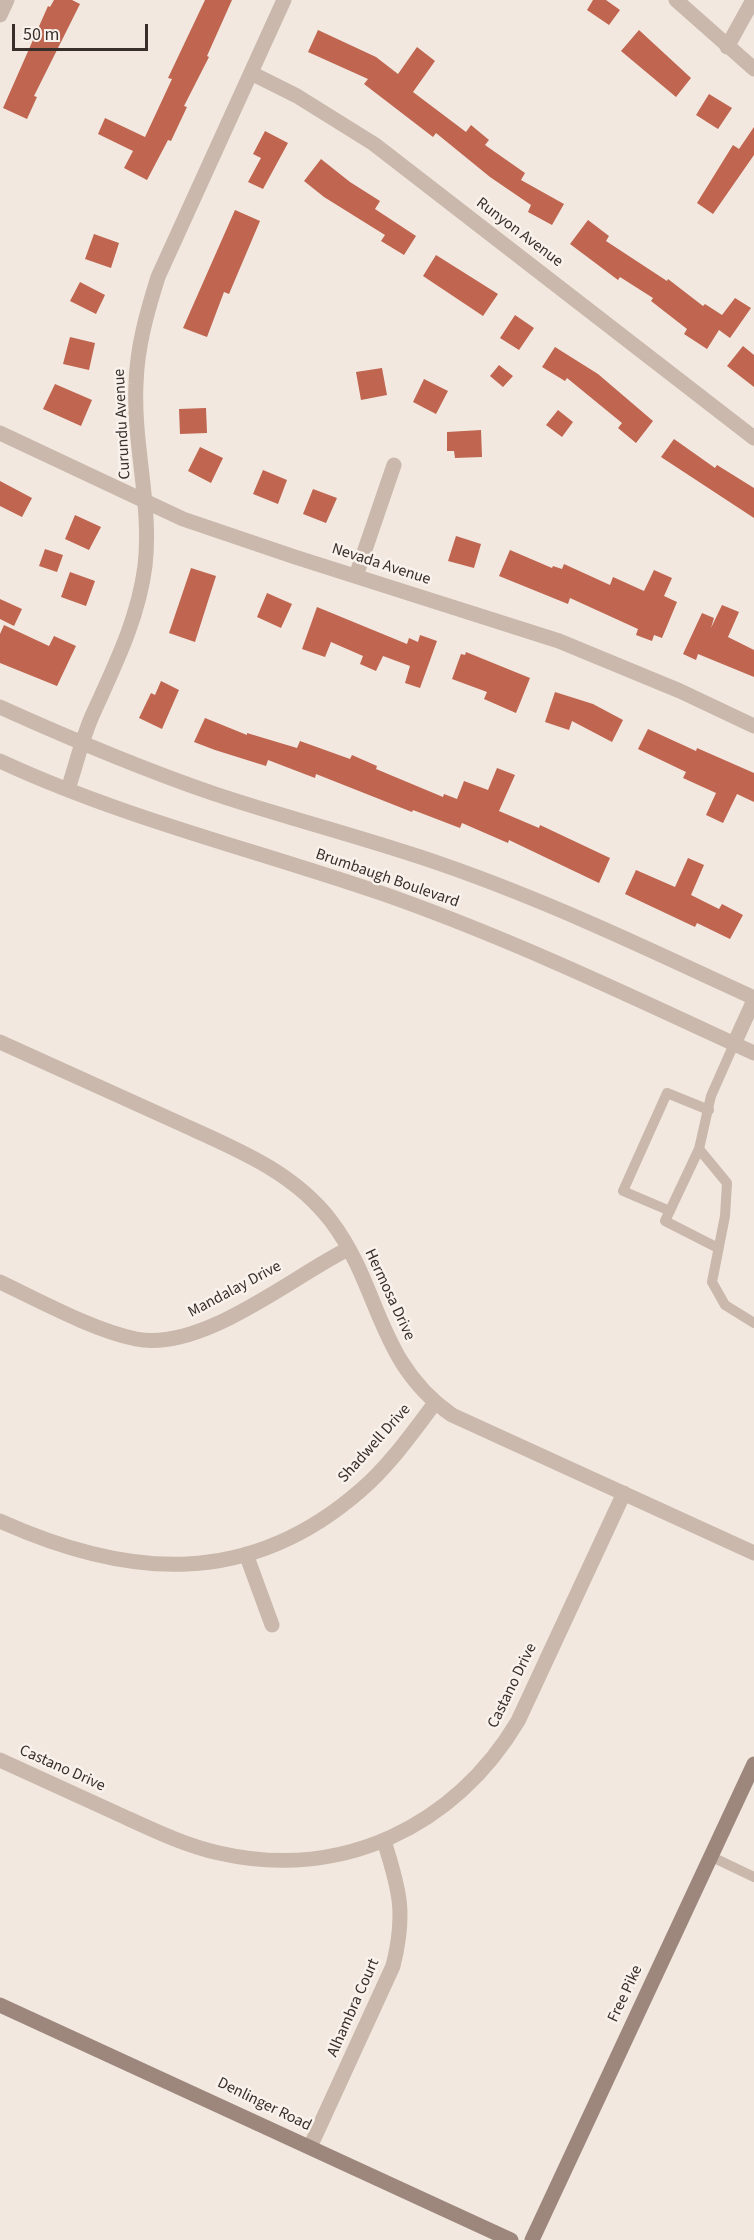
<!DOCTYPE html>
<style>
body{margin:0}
#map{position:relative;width:754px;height:2240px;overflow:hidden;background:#f2e8df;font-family:"Source Sans 3",sans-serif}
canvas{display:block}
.scale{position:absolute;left:12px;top:24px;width:136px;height:27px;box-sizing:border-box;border:3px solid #382e2a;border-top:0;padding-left:8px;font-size:18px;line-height:21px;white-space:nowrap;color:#382e2a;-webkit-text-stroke:4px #f9f2ec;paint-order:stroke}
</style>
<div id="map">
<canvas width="754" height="2240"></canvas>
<div class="scale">50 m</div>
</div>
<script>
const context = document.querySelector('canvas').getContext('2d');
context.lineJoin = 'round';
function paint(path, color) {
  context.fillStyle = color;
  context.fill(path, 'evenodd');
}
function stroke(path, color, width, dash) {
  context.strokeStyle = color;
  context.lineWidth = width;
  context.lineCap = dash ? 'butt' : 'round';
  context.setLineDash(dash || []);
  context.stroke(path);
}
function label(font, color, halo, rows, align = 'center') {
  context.font = font + ' "Source Sans 3",sans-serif';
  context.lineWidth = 5;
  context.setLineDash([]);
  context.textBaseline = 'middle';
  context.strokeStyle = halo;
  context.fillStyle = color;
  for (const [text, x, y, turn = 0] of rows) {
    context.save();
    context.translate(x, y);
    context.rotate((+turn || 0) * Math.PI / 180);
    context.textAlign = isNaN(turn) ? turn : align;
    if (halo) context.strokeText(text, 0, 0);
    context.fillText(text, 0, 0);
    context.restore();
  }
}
const building = new Path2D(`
 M 54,0 L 72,0 L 80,4 L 34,96 L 37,97 L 27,119 L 3,108 L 48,6 L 50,7 Z
 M 205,0 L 232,0 L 207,56 L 209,57 L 184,106 L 187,107 L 171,141 L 168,140 L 147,180 L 124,168 L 133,151 L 98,134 L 105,118 L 145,137 L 172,79 L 168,78 Z
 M 593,0 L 606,0 L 620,10 L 609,25 L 587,10 Z
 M 318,30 L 376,57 L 398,74 L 417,47 L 435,61 L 413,92 L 466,132 L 471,125 L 489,140 L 485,145 L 525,173 L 521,180 L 564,204 L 552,225 L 528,212 L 531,205 L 490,177 L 436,133 L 433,137 L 364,84 L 368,79 L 308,52 Z
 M 639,30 L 691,78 L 676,97 L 621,51 Z
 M 709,94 L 732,108 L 718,129 L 696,115 Z
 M 754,127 L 754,155 L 713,214 L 697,203 L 733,145 L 739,149 Z
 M 265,131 L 288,143 L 263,189 L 248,182 L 261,158 L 253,154 Z
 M 321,159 L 350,182 L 380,201 L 375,209 L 416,236 L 404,255 L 381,241 L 385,235 L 324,197 L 304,181 Z
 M 235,210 L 260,221 L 229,294 L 224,292 L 207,337 L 183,328 Z
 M 588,220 L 609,236 L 606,241 L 667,281 L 668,279 L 703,306 L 705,304 L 722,315 L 735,298 L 751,308 L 730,338 L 719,330 L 707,349 L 684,334 L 687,329 L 651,301 L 653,298 L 620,277 L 618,280 L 570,244 Z
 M 94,234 L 119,243 L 111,268 L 85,259 Z
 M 436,255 L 498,294 L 483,316 L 423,276 Z
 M 80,282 L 105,295 L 96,314 L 70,301 Z
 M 515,315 L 534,328 L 519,350 L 500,338 Z
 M 70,337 L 95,343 L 89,370 L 63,364 Z
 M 743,346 L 754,355 L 754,387 L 727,366 Z
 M 555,347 L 598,374 L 653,421 L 636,443 L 618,428 L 622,423 L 567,378 L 565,381 L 542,367 Z
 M 499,365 L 513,376 L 503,387 L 490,376 Z
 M 382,368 L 387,395 L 361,400 L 356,372 Z
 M 424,379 L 448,391 L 436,414 L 413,402 Z
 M 55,384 L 92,400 L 81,426 L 43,409 Z
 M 206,408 L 207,433 L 180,434 L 179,409 Z
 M 558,410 L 573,422 L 562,437 L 546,425 Z
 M 481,430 L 482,457 L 455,458 L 454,451 L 447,451 L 447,432 Z
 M 674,439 L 715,468 L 717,465 L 754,488 L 754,518 L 661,457 Z
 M 200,447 L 223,458 L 211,483 L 188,471 Z
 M 263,470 L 287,480 L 278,504 L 253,494 Z
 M 0,481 L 32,498 L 22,517 L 0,506 Z
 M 313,489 L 337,498 L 326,523 L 303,514 Z
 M 75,515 L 101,527 L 89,550 L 65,539 Z
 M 456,536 L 481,544 L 474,568 L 448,561 Z
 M 45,549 L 63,555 L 57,572 L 39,566 Z
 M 510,550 L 552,568 L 553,566 L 562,569 L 564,564 L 610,585 L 613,577 L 644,591 L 654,570 L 672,578 L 664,596 L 677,602 L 662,638 L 654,635 L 652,641 L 636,635 L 638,629 L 570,598 L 568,604 L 499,576 Z
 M 191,568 L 216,576 L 195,642 L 169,633 Z
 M 70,572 L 95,581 L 86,606 L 61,597 Z
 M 267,593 L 292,604 L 281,628 L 257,617 Z
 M 0,599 L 22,609 L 14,626 L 0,619 Z
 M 722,605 L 739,612 L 728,637 L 754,650 L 754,677 L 698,654 L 696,660 L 683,654 L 702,613 L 714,618 L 711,628 Z
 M 317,607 L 407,644 L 409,638 L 418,642 L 420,635 L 437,641 L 420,688 L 405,683 L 410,666 L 383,656 L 376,671 L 360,664 L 363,656 L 331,642 L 325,657 L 302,649 Z
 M 4,625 L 49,646 L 54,636 L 76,646 L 57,686 L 0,663 L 0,634 Z
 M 466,652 L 530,678 L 516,713 L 484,699 L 487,692 L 452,679 L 461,654 L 465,655 Z
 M 161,681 L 179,690 L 162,729 L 139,718 L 151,693 L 155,695 Z
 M 555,692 L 593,704 L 623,720 L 612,742 L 572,721 L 569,730 L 545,722 Z
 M 205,718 L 247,735 L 247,733 L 297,748 L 300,741 L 350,759 L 352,755 L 377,766 L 376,769 L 443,797 L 444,794 L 457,799 L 464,781 L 488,790 L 497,768 L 515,775 L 499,811 L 539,828 L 540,825 L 610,858 L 599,883 L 509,840 L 508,843 L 462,823 L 460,828 L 413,810 L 412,812 L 316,774 L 315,778 L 268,760 L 266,766 L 215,750 L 194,742 Z
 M 648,729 L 696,751 L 697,748 L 754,773 L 754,802 L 737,794 L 723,823 L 706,815 L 716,793 L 683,778 L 686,772 L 638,749 Z
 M 688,858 L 704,865 L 691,895 L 719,909 L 722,904 L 743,915 L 730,939 L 697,923 L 695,927 L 625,894 L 636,870 L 675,887 Z`);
const lane = new Path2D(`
 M 734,1044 L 711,1096 L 699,1149 L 727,1183 L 725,1216 L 712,1282 L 725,1305 L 754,1323
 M 699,1149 L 665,1221 L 718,1248
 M 670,1211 L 623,1191 L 667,1093 L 709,1110
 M 710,1856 L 754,1877`);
const street = new Path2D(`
 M 676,0 L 754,69
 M 0,15 L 7,0
 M 727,47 L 753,0
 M 251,73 L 297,96 L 374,144 L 754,438
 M 0,433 L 183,519 L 295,557 L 559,641 L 680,691 L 754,726
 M 356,576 L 394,465
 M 0,707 C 71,739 142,769 215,794 C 290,819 366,838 441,864 C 548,901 651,950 754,998
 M 0,761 C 127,820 264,852 395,898 C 518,942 635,998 754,1053
 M 68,789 C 76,765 82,739 92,716 C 114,667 138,620 145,566 C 152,505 133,445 136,384 C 137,347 147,312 158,277 L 284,0
 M 0,1042 C 60,1069 119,1096 179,1123 C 234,1148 293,1171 331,1221 C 381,1287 376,1362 452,1415 L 754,1553
 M 734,1044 L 754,1000
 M 0,1282 C 40,1301 93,1330 136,1339 C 202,1352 290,1278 348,1249
 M 0,1521 C 129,1579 249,1588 361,1490 C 390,1465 412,1433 435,1403
 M 246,1554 L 272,1625
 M 0,1760 C 39,1778 78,1796 116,1813 C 149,1828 183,1845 219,1853 C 341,1881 455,1827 518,1721 L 624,1493
 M 310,2147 L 393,1966 C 406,1914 400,1891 384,1841`);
const secondary = new Path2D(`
 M 0,2005 L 511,2240
 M 532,2240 L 754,1764`);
const streetNames = [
 ["Runyon Avenue",519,233,37],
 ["Curundu Avenue",123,424,-93],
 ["Nevada Avenue",381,565,18],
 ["Brumbaugh Boulevard",387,879,19],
 ["Mandalay Drive",235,1290,-28],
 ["Hermosa Drive",389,1295,65],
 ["Shadwell Drive",375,1444,-48],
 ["Castano Drive",513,1686,-64],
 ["Castano Drive",62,1769,24],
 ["Free Pike",626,1994,-65],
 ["Alhambra Court",354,2008,-66],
 ["Denlinger Road",264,2105,26]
];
paint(building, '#bf6550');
stroke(lane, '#c9b8ab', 10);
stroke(street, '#c9b8ab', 15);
stroke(secondary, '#9d877d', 15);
label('16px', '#382e2a', '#f9f2ec', streetNames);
</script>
